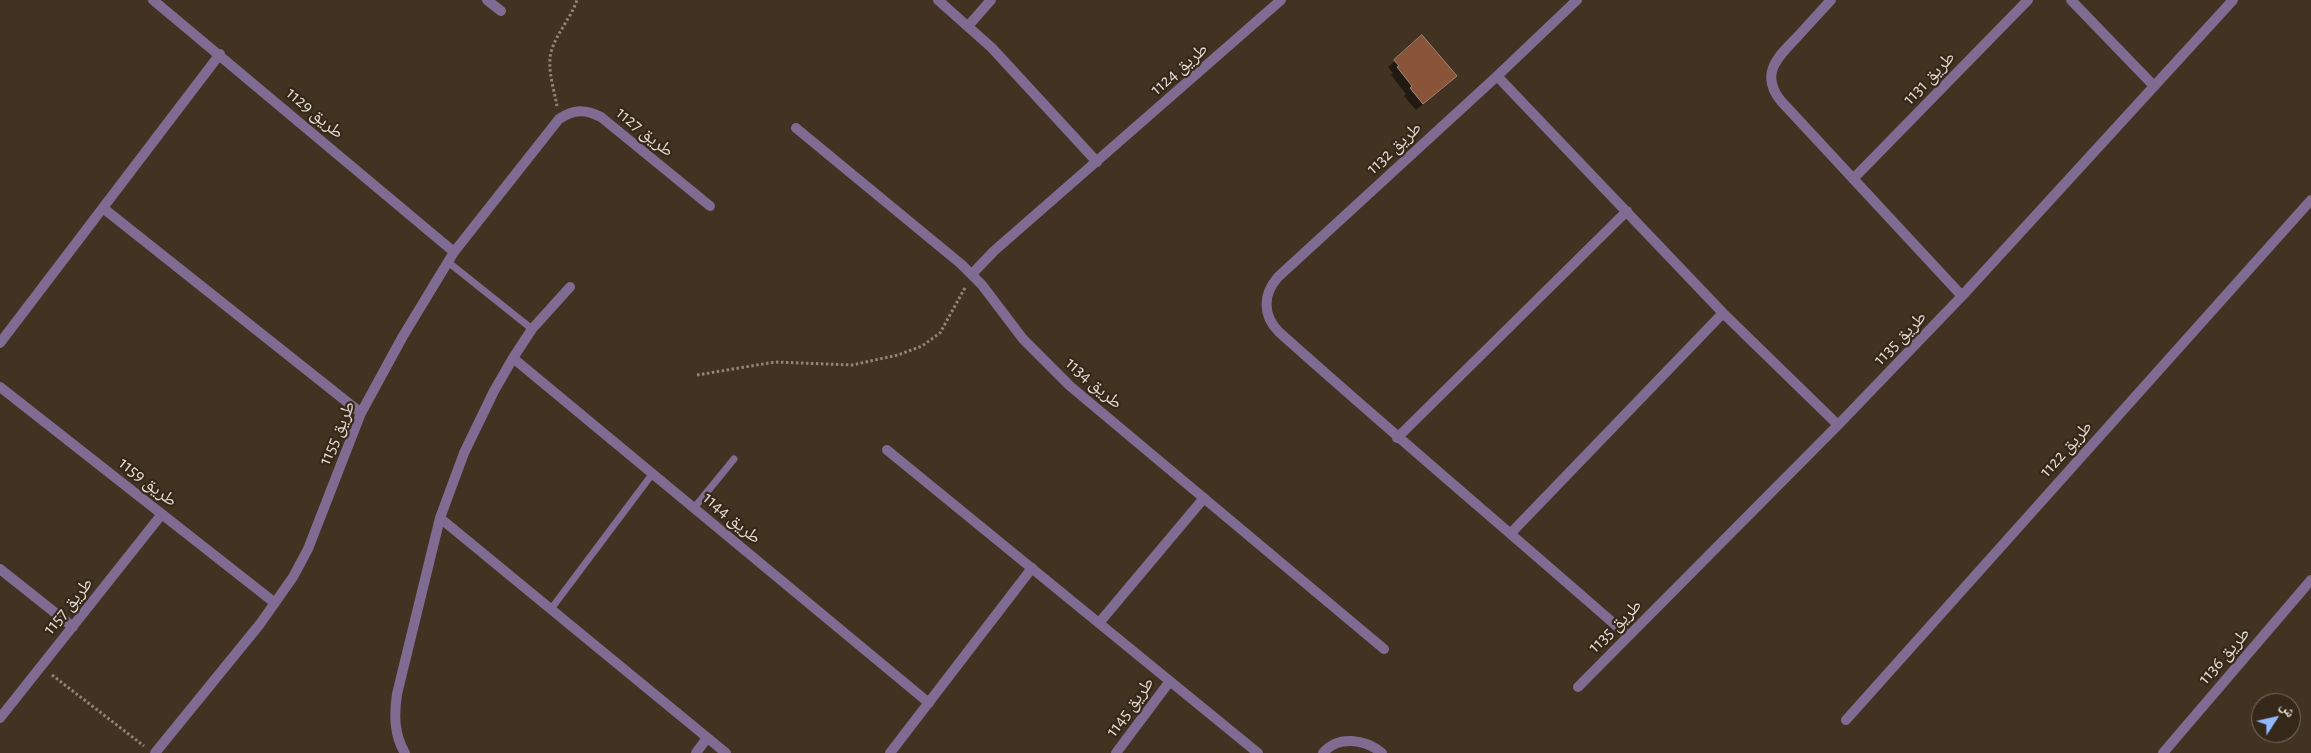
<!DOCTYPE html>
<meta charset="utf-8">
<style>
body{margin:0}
#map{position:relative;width:2311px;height:753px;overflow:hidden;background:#413222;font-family:"Alegreya Sans","Noto Naskh Arabic",sans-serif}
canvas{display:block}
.north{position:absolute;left:2251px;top:693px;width:50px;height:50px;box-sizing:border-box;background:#362819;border:1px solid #7b6f62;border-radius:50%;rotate:55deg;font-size:14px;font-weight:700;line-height:20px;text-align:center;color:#e3dad0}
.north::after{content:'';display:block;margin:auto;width:18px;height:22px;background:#8fb8fd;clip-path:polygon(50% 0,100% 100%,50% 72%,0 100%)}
</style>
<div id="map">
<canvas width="2311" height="753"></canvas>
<div class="north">ش</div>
</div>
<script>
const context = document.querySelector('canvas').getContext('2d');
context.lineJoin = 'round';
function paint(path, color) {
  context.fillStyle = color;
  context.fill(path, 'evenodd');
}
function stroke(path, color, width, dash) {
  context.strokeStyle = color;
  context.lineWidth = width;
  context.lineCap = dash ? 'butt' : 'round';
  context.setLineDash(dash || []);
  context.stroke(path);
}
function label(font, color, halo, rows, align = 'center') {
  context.font = font + ' "Alegreya Sans","Noto Naskh Arabic",sans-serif';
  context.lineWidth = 4.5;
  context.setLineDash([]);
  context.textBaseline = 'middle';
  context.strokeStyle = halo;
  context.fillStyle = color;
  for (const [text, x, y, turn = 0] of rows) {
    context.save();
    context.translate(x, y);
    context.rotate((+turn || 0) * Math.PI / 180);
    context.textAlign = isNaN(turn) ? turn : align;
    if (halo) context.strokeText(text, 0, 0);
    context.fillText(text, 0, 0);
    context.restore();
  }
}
const shadow = new Path2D(`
 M 1395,61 L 1449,83 L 1416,110 L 1404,96 L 1406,94 L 1391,75 L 1393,73 L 1388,67 Z`);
const building = new Path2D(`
 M 1422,35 L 1457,76 L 1423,104 L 1410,88 L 1412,86 L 1397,67 L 1399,66 L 1394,60 Z`);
const path = new Path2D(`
 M 557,106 C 554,89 547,69 551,52 C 556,34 571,18 577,0
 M 697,375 L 775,362 L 852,365 L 898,355 L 922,346 L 940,333 L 966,286
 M 52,675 L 144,746`);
const service = new Path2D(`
 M 448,262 L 532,329
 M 694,508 L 734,459
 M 551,609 L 653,473`);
const minor = new Path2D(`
 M 153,0 L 454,252
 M 487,0 L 501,11
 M 938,0 L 992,48 L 1097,162
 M 1577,0 L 1497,76 L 1278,277 C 1263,294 1262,315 1279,332 C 1394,435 1512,534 1628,636
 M 1831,0 C 1820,12 1810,23 1799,35 C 1780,55 1758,73 1781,101 L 1962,296
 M 2071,0 L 2154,86
 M 969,25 L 991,0
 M 1497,76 L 1723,313 L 1838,425
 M 796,128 L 961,264 L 982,285 L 1023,339 L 1070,386 L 1384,649
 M 1853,179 L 2028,0
 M 103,208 L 361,413
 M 972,274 L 994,251 L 1281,0
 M 0,343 L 220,54
 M 513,358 L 929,703
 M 0,387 L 275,603
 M 1397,438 L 1627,211
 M 887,450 L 1258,753
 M 440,518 L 726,753
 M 1511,533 L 1723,313
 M 0,569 L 73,627
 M 1099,623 L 1204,498
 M 1578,687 L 1838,425 L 1962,296 L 2233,0
 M 0,718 L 162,514
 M 1846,720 L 2311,200
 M 155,753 L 260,624 L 293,577 L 308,549 L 361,413 L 403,336 L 454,252 L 559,119 C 574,109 585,109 601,117 L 710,206
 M 405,753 C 394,735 394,715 397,694 L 440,518 L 464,453 L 494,391 L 513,358 L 532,329 L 570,287
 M 696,753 L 707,738
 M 890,753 L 1032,568
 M 1116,753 L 1170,681
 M 1323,753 C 1338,735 1365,739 1382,753
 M 2163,753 L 2311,580`);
const streetNames = [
 ["طريق 1124",1179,69,-41],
 ["طريق 1131",1929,78,-46],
 ["طريق 1129",315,113,40],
 ["طريق 1127",645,132,39],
 ["طريق 1132",1394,148,-43],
 ["طريق 1135",1900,338,-46],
 ["طريق 1134",1094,383,41],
 ["طريق 1155",337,433,-67],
 ["طريق 1122",2066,449,-48],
 ["طريق 1159",148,482,38],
 ["طريق 1144",732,518,40],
 ["طريق 1157",68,606,-51],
 ["طريق 1135",1615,626,-45],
 ["طريق 1136",2224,656,-49],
 ["طريق 1145",1130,707,-54]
];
paint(shadow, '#0007');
paint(building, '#895438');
stroke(building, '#9f877c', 1);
stroke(path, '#918578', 3, [2.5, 2.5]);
stroke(service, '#806b92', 7);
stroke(minor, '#806b92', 10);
label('18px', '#e3dad0', '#362819', streetNames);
</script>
